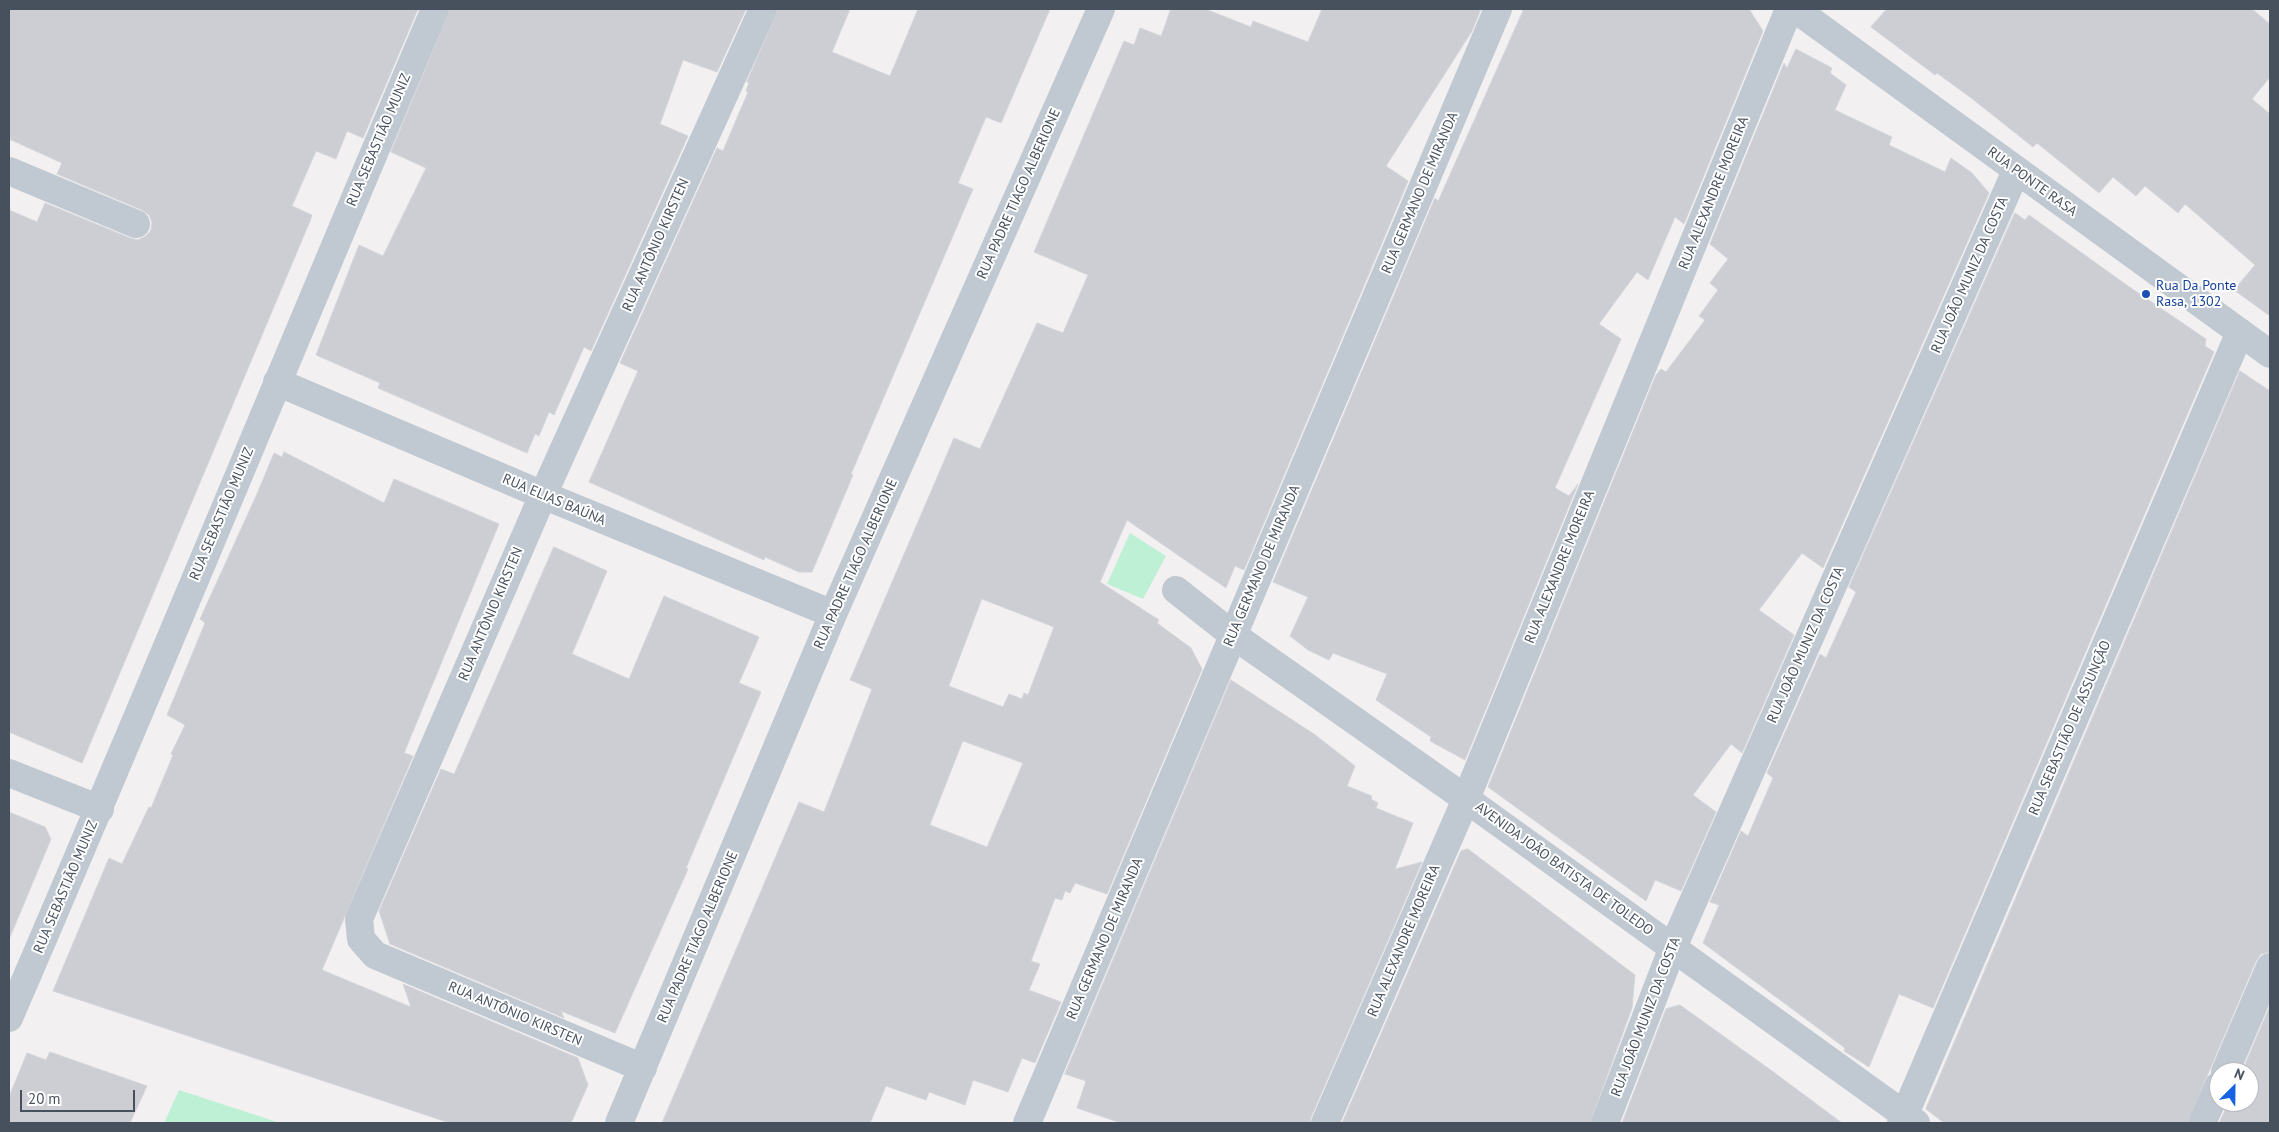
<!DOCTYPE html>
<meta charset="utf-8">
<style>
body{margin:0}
#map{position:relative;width:2279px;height:1132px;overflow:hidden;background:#f2f0f0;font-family:"PT Sans",sans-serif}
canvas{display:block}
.frame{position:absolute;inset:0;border:10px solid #47515e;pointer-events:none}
.north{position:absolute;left:2209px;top:1062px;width:50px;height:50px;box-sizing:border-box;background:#fff;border:1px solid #b5b9bf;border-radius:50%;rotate:23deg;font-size:14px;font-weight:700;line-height:20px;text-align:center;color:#47515e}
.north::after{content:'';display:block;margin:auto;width:18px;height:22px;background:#1761e5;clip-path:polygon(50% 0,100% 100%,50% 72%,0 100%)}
.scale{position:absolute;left:20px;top:1090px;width:115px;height:22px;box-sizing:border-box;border:2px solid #47515e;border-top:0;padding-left:6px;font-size:15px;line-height:18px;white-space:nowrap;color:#47515e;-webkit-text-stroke:4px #fff;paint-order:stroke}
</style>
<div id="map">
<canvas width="2279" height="1132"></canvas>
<div class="frame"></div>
<div class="north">N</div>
<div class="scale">20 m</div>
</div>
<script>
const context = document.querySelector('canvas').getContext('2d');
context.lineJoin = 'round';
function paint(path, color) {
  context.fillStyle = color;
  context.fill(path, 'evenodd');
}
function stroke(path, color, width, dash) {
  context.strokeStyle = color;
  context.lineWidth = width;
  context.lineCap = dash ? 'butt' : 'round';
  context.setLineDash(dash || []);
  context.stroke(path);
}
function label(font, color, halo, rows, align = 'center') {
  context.font = font + ' "PT Sans",sans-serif';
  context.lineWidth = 4;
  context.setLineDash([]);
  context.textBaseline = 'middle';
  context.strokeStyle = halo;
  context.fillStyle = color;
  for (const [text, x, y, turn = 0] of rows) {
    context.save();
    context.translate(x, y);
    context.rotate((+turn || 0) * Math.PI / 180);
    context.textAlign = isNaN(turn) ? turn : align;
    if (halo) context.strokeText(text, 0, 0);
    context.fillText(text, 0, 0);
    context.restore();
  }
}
const green = new Path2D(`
 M 1130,533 L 1166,556 L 1143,599 L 1107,584 Z
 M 179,1090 L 280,1123 L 164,1123 Z`);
const building = new Path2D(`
 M 9,9 L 418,9 L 363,138 L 347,131 L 336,159 L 316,151 L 292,206 L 312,215 L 310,221 L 82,763 L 9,732 L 9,210 L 37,222 L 45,203 L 130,238 L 138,240 L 146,236 L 151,230 L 152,222 L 149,215 L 142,210 L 57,174 L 62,163 L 9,139 Z
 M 450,9 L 746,9 L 717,72 L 683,60 L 660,124 L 688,136 L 591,351 L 584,347 L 554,415 L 549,412 L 539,436 L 535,434 L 527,453 L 378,388 L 380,383 L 316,355 L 359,245 L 383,256 L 426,168 L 391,152 Z
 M 778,9 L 850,9 L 832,52 L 890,76 L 918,9 L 1050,9 L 1001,123 L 986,117 L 958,183 L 973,189 L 851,474 L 853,475 L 812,572 L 799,572 L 765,557 L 764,560 L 589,482 L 638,371 L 620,363 L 717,148 L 723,151 L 748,92 L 746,91 L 749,83 L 747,82 Z
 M 1171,9 L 1205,9 L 1251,27 L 1253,21 L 1308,42 L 1322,9 L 1481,9 L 1472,31 L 1386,166 L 1408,181 L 1244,570 L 1235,566 L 1226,588 L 1127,520 L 1100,582 L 1159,620 L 1157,623 L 1191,648 L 1202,669 L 1107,894 L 1075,883 L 1070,893 L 1065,891 L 1062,900 L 1055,898 L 1031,961 L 1040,964 L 1029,990 L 1061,1002 L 1035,1063 L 1022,1058 L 1008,1092 L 973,1080 L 965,1105 L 929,1092 L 926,1100 L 886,1086 L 870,1123 L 662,1123 L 799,802 L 824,812 L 872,689 L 850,680 L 954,438 L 980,449 L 1037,323 L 1063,333 L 1088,275 L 1034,252 L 1124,41 L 1134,45 L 1140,28 L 1161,36 ZM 982,599 L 1054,627 L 1028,695 L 1024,693 L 1022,699 L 1009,694 L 1003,707 L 949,686 ZM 963,741 L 1023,763 L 987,847 L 930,825 Z
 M 1524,9 L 1749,9 L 1763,31 L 1684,224 L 1675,217 L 1648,280 L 1637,272 L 1599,324 L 1621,339 L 1555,488 L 1569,496 L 1578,484 L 1465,760 L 1430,741 L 1431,737 L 1376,700 L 1387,674 L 1333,653 L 1329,660 L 1308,650 L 1290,636 L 1308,597 L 1273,582 L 1435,198 L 1438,201 Z
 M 1887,9 L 2252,9 L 2270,24 L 2270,77 L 2252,99 L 2270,114 L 2270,316 L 2234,290 L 2255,265 L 2185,204 L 2178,213 L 2145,186 L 2136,196 L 2113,177 L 2099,193 L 2037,143 L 2033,147 L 1970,97 L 1937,73 L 1935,75 L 1871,27 Z
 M 1796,49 L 1832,68 L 1830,73 L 1846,85 L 1835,110 L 1892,137 L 1889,145 L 1945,172 L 1951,158 L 1972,173 L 1989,193 L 1823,568 L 1802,553 L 1759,610 L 1794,635 L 1742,753 L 1731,744 L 1693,795 L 1716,812 L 1681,891 L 1655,880 L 1646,901 L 1488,787 L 1656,375 L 1661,369 L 1666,372 L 1705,320 L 1699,316 L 1718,290 L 1710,283 L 1728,259 L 1710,244 L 1784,63 L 1787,68 Z
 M 2015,213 L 2025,220 L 2029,215 L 2128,286 L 2206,339 L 2205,346 L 2214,352 L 1933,1008 L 1899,994 L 1869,1067 L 1844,1051 L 1845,1048 L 1703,943 L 1719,905 L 1710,902 L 1741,831 L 1748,836 L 1773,778 L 1767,773 L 1820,654 L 1826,658 L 1856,592 L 1849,587 Z
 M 2240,371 L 2270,391 L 2270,952 L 2261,954 L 2256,961 L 2187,1123 L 1944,1123 L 1926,1109 Z
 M 284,452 L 384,503 L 394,479 L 499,524 L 404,753 L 413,756 L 322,970 L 411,1007 L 403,984 L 578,1058 L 588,1085 L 571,1123 L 450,1123 L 53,991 L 109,858 L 122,864 L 149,807 L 151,808 L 173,755 L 171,754 L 185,725 L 167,715 L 205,623 L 200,619 L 257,494 L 274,453 L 282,457 Z
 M 554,547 L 607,571 L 572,654 L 629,679 L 664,596 L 759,637 L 739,683 L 761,692 L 686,868 L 688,869 L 615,1033 L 561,1011 L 564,1018 L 390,944 L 379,911 L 441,769 L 454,774 Z
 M 1231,680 L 1314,734 L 1355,766 L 1347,786 L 1372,796 L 1371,799 L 1378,803 L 1376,808 L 1413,823 L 1395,869 L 1422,862 L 1311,1117 L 1310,1123 L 1121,1123 L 1077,1108 L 1086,1081 L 1065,1074 Z
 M 9,812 L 45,827 L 51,839 L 10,937 Z
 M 1468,849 L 1635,975 L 1632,1008 L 1590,1123 L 1342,1123 L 1461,851 Z
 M 1680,1005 L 1772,1071 L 1842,1123 L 1622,1123 L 1666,1009 Z
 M 2270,1006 L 2270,1123 L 2219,1123 L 2229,1102 L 2249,1102 L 2249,1072 L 2242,1072 Z
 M 50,1052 L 147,1086 L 130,1123 L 9,1123 L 9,1097 L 27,1053 L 46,1060 Z`);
const street = new Path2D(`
 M 1795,9 L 2270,354
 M 9,171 L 136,224
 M 277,382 L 543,495 L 833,614
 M 1176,590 L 1233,635 L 1466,799 L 1916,1123
 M 9,773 L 100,809
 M 9,1018 C 154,683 292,345 435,9
 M 643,1068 L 375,955 L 361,939 L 359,919 L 543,495 L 763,9
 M 2225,1072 L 2270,967
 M 619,1123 L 833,614 L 1101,9
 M 1027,1123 L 1498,9
 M 1325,1123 L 1466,799 L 1789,9
 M 1605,1123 L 1673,947 L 2016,171
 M 1901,1123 L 2240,332
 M 2202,1123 L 2219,1085`);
const markers = [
 [2146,294,5,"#1a4fb4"]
];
const streetNames = [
 ["RUA SEBASTIÃO MUNIZ",379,140,-67],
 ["RUA PONTE RASA",2032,182,36],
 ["RUA GERMANO DE MIRANDA",1420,193,-67],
 ["RUA ALEXANDRE MOREIRA",1714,193,-68],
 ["RUA PADRE TIAGO ALBERIONE",1019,194,-66],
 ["RUA ANTÔNIO KIRSTEN",656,245,-66],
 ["RUA JOÃO MUNIZ DA COSTA",1970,275,-66],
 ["RUA ELIAS BAÚNA",554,500,23],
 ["RUA SEBASTIÃO MUNIZ",222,514,-67],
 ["RUA PADRE TIAGO ALBERIONE",856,564,-66],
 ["RUA GERMANO DE MIRANDA",1262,566,-67],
 ["RUA ALEXANDRE MOREIRA",1560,567,-68],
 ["RUA ANTÔNIO KIRSTEN",491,614,-67],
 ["RUA JOÃO MUNIZ DA COSTA",1806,645,-66],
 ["RUA SEBASTIÃO DE ASSUNÇÃO",2070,728,-67],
 ["AVENIDA JOÃO BATISTA DE TOLEDO",1564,869,36],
 ["RUA SEBASTIÃO MUNIZ",66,887,-67],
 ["RUA PADRE TIAGO ALBERIONE",698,937,-67],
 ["RUA GERMANO DE MIRANDA",1105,939,-67],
 ["RUA ALEXANDRE MOREIRA",1404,941,-67],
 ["RUA ANTÔNIO KIRSTEN",515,1014,23],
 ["RUA JOÃO MUNIZ DA COSTA",1646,1017,-69]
];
const transitNames = [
 ["Rua Da Ponte",2156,286],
 ["Rasa, 1302",2156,302]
];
paint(green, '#bef0d5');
paint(building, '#ccced4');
stroke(building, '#d4d5db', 1);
stroke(street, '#c0c9d2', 28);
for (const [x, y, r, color] of markers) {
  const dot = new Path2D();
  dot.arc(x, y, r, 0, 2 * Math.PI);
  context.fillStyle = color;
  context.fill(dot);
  stroke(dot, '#fff', 2);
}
label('14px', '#47515e', '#fff', streetNames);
label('14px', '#164399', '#fff', transitNames, 'left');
</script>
